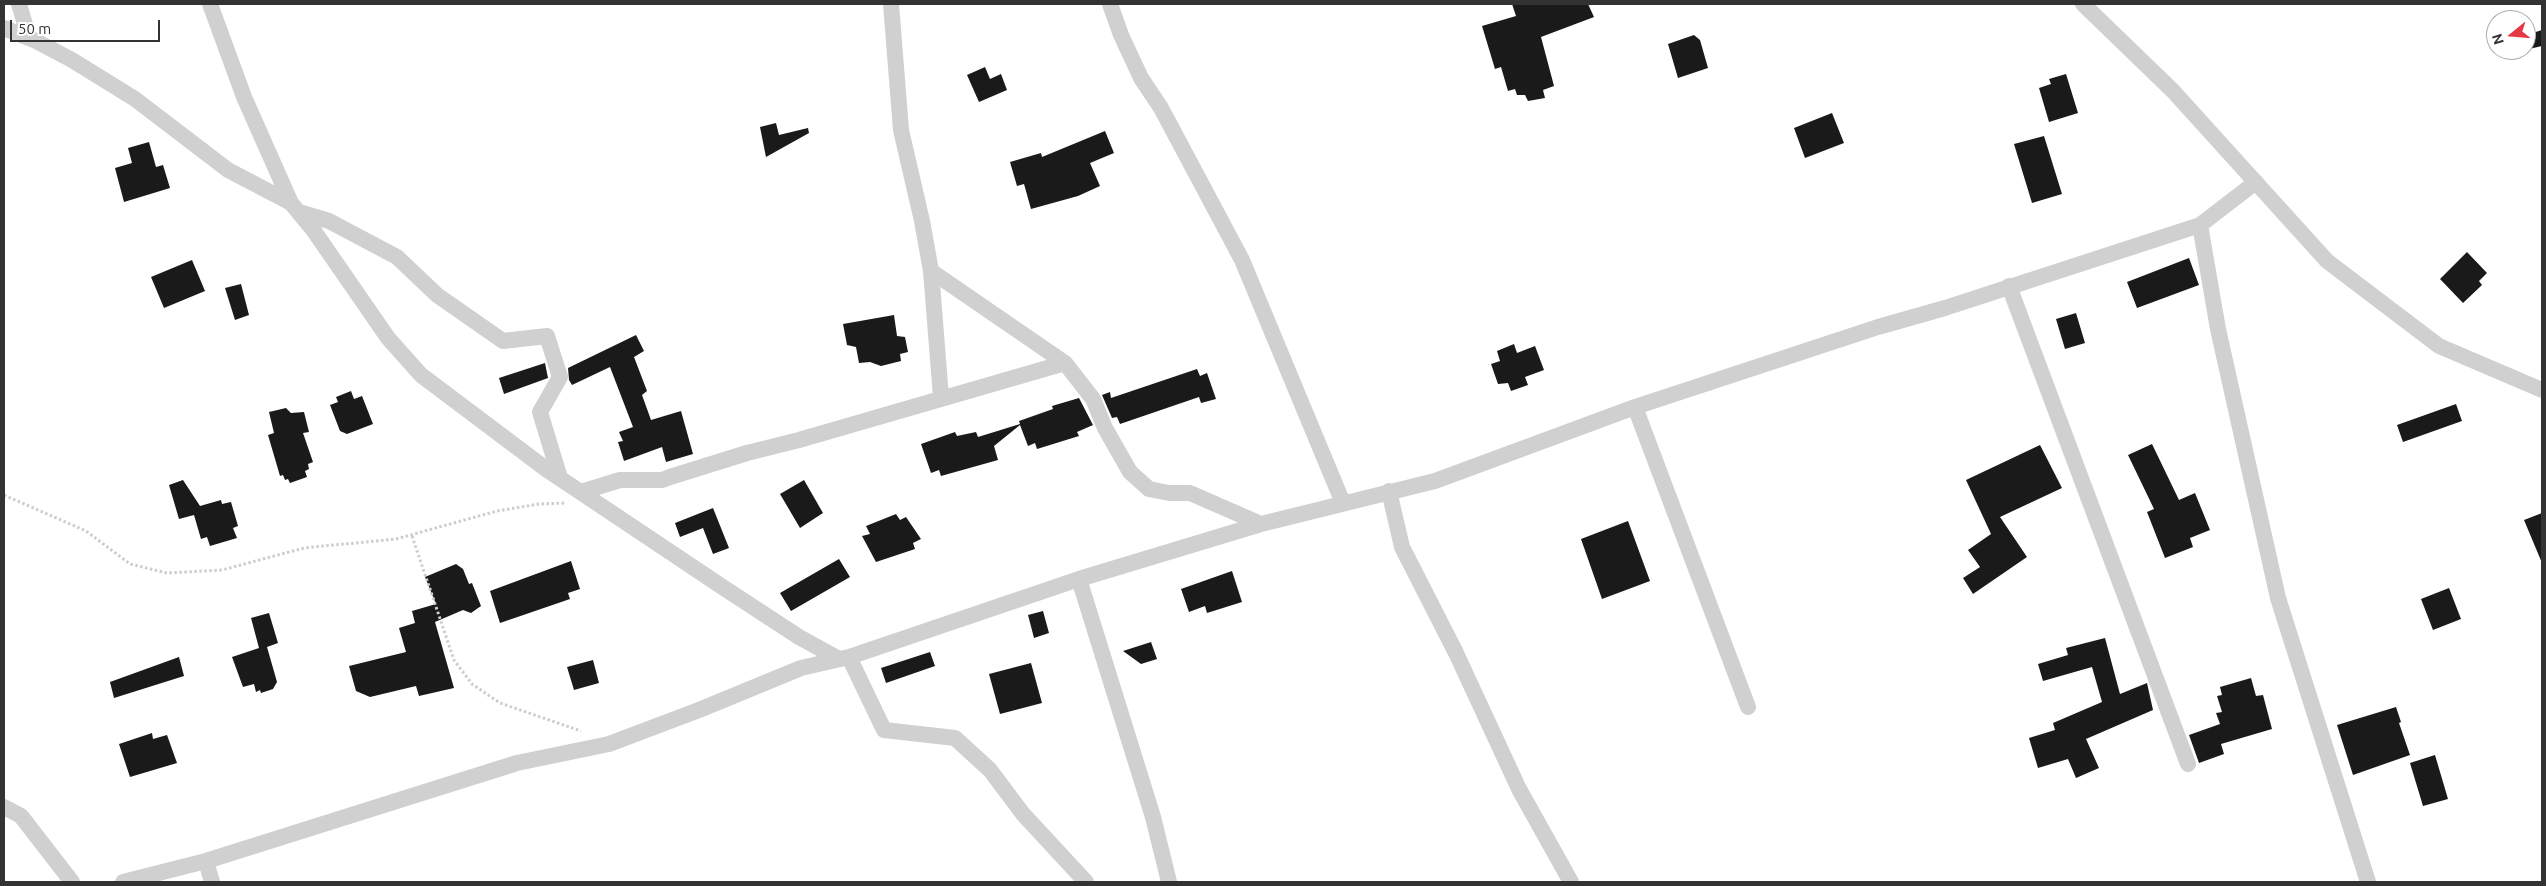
<!DOCTYPE html>
<style>
body{margin:0}
#map{position:relative;width:2546px;height:886px;overflow:hidden;background:#fff;font-family:Ubuntu,sans-serif}
canvas{display:block}
.frame{position:absolute;inset:0;border:5px solid #333;pointer-events:none}
.north{position:absolute;left:2486px;top:10px;width:50px;height:50px;box-sizing:border-box;background:#fff;border:1px solid #adadad;border-radius:50%;rotate:253deg;font-size:14px;font-weight:700;line-height:20px;text-align:center;color:#333}
.north::after{content:'';display:block;margin:auto;width:18px;height:22px;background:#e63946;clip-path:polygon(50% 0,100% 100%,50% 72%,0 100%)}
.scale{position:absolute;left:10px;top:20px;width:150px;height:22px;box-sizing:border-box;border:2px solid #333;border-top:0;padding-left:6px;font-size:15px;line-height:18px;white-space:nowrap;color:#333;-webkit-text-stroke:4px #fff;paint-order:stroke}
</style>
<div id="map">
<canvas width="2546" height="886"></canvas>
<div class="frame"></div>
<div class="north">N</div>
<div class="scale">50 m</div>
</div>
<script>
const context = document.querySelector('canvas').getContext('2d');
context.lineJoin = 'round';
function paint(path, color) {
  context.fillStyle = color;
  context.fill(path, 'evenodd');
}
function stroke(path, color, width, dash) {
  context.strokeStyle = color;
  context.lineWidth = width;
  context.lineCap = dash ? 'butt' : 'round';
  context.setLineDash(dash || []);
  context.stroke(path);
}
const building = new Path2D(`
 M 1512,4 L 1588,4 L 1594,17 L 1541,37 L 1554,86 L 1543,90 L 1545,98 L 1528,101 L 1525,95 L 1517,95 L 1515,89 L 1508,91 L 1501,67 L 1495,69 L 1482,26 L 1516,16 Z
 M 2542,30 L 2542,46 L 2529,49 L 2526,35 Z
 M 1694,35 L 1700,40 L 1708,68 L 1678,78 L 1668,44 Z
 M 985,67 L 990,79 L 1001,74 L 1007,90 L 979,102 L 967,75 Z
 M 2066,74 L 2078,113 L 2049,122 L 2039,88 L 2051,84 L 2049,79 Z
 M 1832,113 L 1844,143 L 1805,158 L 1794,128 Z
 M 776,123 L 779,135 L 808,128 L 809,133 L 766,157 L 760,127 Z
 M 1105,131 L 1114,153 L 1090,163 L 1100,186 L 1078,196 L 1031,209 L 1024,184 L 1017,186 L 1010,162 L 1041,153 L 1042,157 Z
 M 2044,136 L 2062,194 L 2032,203 L 2014,144 Z
 M 149,142 L 156,167 L 163,165 L 170,188 L 124,202 L 115,168 L 132,163 L 128,148 Z
 M 2467,252 L 2487,273 L 2479,281 L 2482,285 L 2463,303 L 2440,279 Z
 M 2189,258 L 2199,285 L 2137,308 L 2127,282 Z
 M 192,260 L 205,291 L 164,308 L 151,277 Z
 M 241,284 L 249,315 L 235,320 L 225,288 Z
 M 2076,313 L 2085,343 L 2065,349 L 2056,319 Z
 M 894,315 L 897,336 L 905,337 L 908,352 L 900,354 L 901,361 L 881,366 L 870,362 L 859,363 L 856,347 L 847,345 L 843,324 Z
 M 636,335 L 644,351 L 634,357 L 647,391 L 642,395 L 651,420 L 681,411 L 693,454 L 666,462 L 662,447 L 624,461 L 618,442 L 623,441 L 619,432 L 633,427 L 610,367 L 572,385 L 569,380 L 568,368 Z
 M 1514,344 L 1517,353 L 1535,346 L 1544,370 L 1525,377 L 1528,385 L 1511,391 L 1508,383 L 1498,384 L 1491,364 L 1500,361 L 1497,351 Z
 M 545,363 L 548,378 L 504,394 L 499,378 Z
 M 1197,369 L 1200,376 L 1207,373 L 1216,399 L 1201,403 L 1199,397 L 1120,424 L 1117,417 L 1112,418 L 1102,395 L 1110,392 L 1111,398 Z
 M 351,391 L 354,399 L 362,396 L 373,424 L 347,434 L 340,431 L 330,405 L 338,402 L 336,397 Z
 M 1079,398 L 1093,425 L 1077,432 L 1079,436 L 1037,449 L 1035,443 L 1028,446 L 1020,425 L 994,446 L 998,460 L 941,476 L 939,470 L 931,473 L 921,444 L 955,432 L 957,436 L 976,432 L 978,437 L 1020,424 L 1019,421 L 1053,409 L 1052,406 Z
 M 2456,404 L 2462,421 L 2403,442 L 2397,425 Z
 M 286,408 L 291,413 L 304,412 L 309,432 L 303,433 L 313,462 L 308,464 L 309,469 L 305,471 L 307,477 L 290,483 L 288,479 L 285,480 L 283,475 L 280,476 L 268,435 L 274,433 L 269,412 Z
 M 2152,444 L 2179,500 L 2195,493 L 2210,530 L 2190,538 L 2193,547 L 2165,558 L 2147,512 L 2154,509 L 2128,455 Z
 M 2040,445 L 2062,488 L 2000,517 L 2027,557 L 1973,594 L 1963,578 L 1980,567 L 1968,550 L 1991,534 L 1966,480 Z
 M 183,480 L 200,506 L 221,500 L 222,504 L 231,502 L 238,526 L 233,528 L 237,538 L 210,546 L 207,537 L 201,539 L 194,515 L 179,519 L 169,485 Z
 M 804,480 L 823,513 L 800,528 L 780,494 Z
 M 713,508 L 729,548 L 713,554 L 703,528 L 680,537 L 675,523 Z
 M 2542,513 L 2542,563 L 2524,520 Z
 M 896,514 L 900,520 L 906,517 L 921,539 L 913,543 L 915,549 L 876,562 L 862,536 L 870,534 L 866,526 Z
 M 1628,521 L 1650,581 L 1602,599 L 1581,539 Z
 M 839,559 L 850,577 L 791,611 L 780,593 Z
 M 571,561 L 580,589 L 568,593 L 570,599 L 500,623 L 490,591 Z
 M 456,564 L 463,569 L 469,584 L 472,583 L 481,606 L 471,613 L 463,610 L 435,622 L 454,688 L 419,696 L 416,686 L 370,697 L 356,691 L 349,666 L 406,652 L 399,628 L 415,623 L 412,611 L 436,604 L 425,577 Z
 M 1232,571 L 1242,602 L 1207,613 L 1205,606 L 1189,612 L 1181,589 Z
 M 2449,588 L 2461,619 L 2433,630 L 2421,599 Z
 M 1043,611 L 1049,633 L 1034,638 L 1028,615 Z
 M 269,613 L 278,643 L 267,647 L 277,682 L 273,689 L 261,693 L 260,690 L 256,692 L 254,684 L 243,687 L 232,657 L 259,648 L 251,618 Z
 M 2105,638 L 2120,694 L 2147,683 L 2153,710 L 2086,739 L 2099,768 L 2076,778 L 2068,759 L 2038,768 L 2029,738 L 2055,730 L 2053,723 L 2102,702 L 2092,667 L 2043,681 L 2038,664 L 2068,655 L 2066,648 Z
 M 1151,642 L 1157,659 L 1141,664 L 1123,651 Z
 M 930,652 L 935,666 L 886,683 L 881,668 Z
 M 179,657 L 184,676 L 114,698 L 110,682 Z
 M 593,660 L 599,683 L 574,690 L 567,667 Z
 M 1031,663 L 1042,703 L 1000,714 L 989,674 Z
 M 2251,678 L 2256,696 L 2263,695 L 2272,729 L 2221,744 L 2224,754 L 2199,763 L 2189,735 L 2220,724 L 2216,713 L 2222,712 L 2217,696 L 2222,695 L 2220,687 Z
 M 2396,707 L 2401,722 L 2399,723 L 2410,755 L 2353,775 L 2337,725 Z
 M 152,733 L 153,739 L 167,735 L 177,763 L 130,777 L 119,744 Z
 M 2435,755 L 2448,799 L 2423,806 L 2410,763 Z`);
const path = new Path2D(`
 M 4,495 L 86,531 L 130,564 L 167,573 L 222,570 L 304,548 L 396,539 L 497,511 L 539,504 L 565,503
 M 412,536 L 454,660 L 472,684 L 500,703 L 581,731`);
const minor = new Path2D(`
 M 19,4 L 29,38
 M 210,4 L 244,97 L 291,203
 M 891,4 L 901,130 L 922,221 L 931,271 L 941,397
 M 1110,4 L 1121,35 L 1141,78 L 1161,108 L 1242,260 L 1343,503
 M 2083,4 L 2173,91 L 2327,261 L 2439,346 L 2542,390
 M 4,28 L 34,40 L 72,60 L 135,99 L 228,170 L 291,203 L 314,231 L 388,338 L 421,375 L 546,469 L 724,588 L 799,637 L 839,659
 M 299,212 L 329,221 L 397,257 L 437,295 L 503,341 L 547,336 L 560,377 L 540,412 L 560,478
 M 2200,225 L 2218,329 L 2278,598 L 2368,882
 M 931,271 L 1065,363 L 1093,399 L 1105,428 L 1130,472 L 1149,489 L 1169,493 L 1190,493 L 1261,524
 M 2009,286 L 2188,764
 M 1635,407 L 1748,707
 M 1389,491 L 1402,547 L 1456,653 L 1519,789 L 1571,882
 M 581,492 L 620,480 L 662,480 L 670,477 L 747,453 L 799,440 L 1065,363
 M 1079,579 L 1153,817 L 1169,882
 M 849,657 L 884,730 L 955,738 L 990,770 L 1023,814 L 1086,882
 M 4,807 L 21,816 L 72,882
 M 206,861 L 212,882
 M 123,882 L 206,861 L 517,763 L 609,744 L 699,710 L 801,668 L 849,657 L 1079,579 L 1261,524 L 1435,481 L 1635,407 L 1878,327 L 1945,308 L 2200,225 L 2256,182`);
paint(building, '#1a1a1a');
stroke(path, '#cdcdcd', 3, [2.5, 2.5]);
stroke(minor, '#d0d0d0', 16);
</script>
